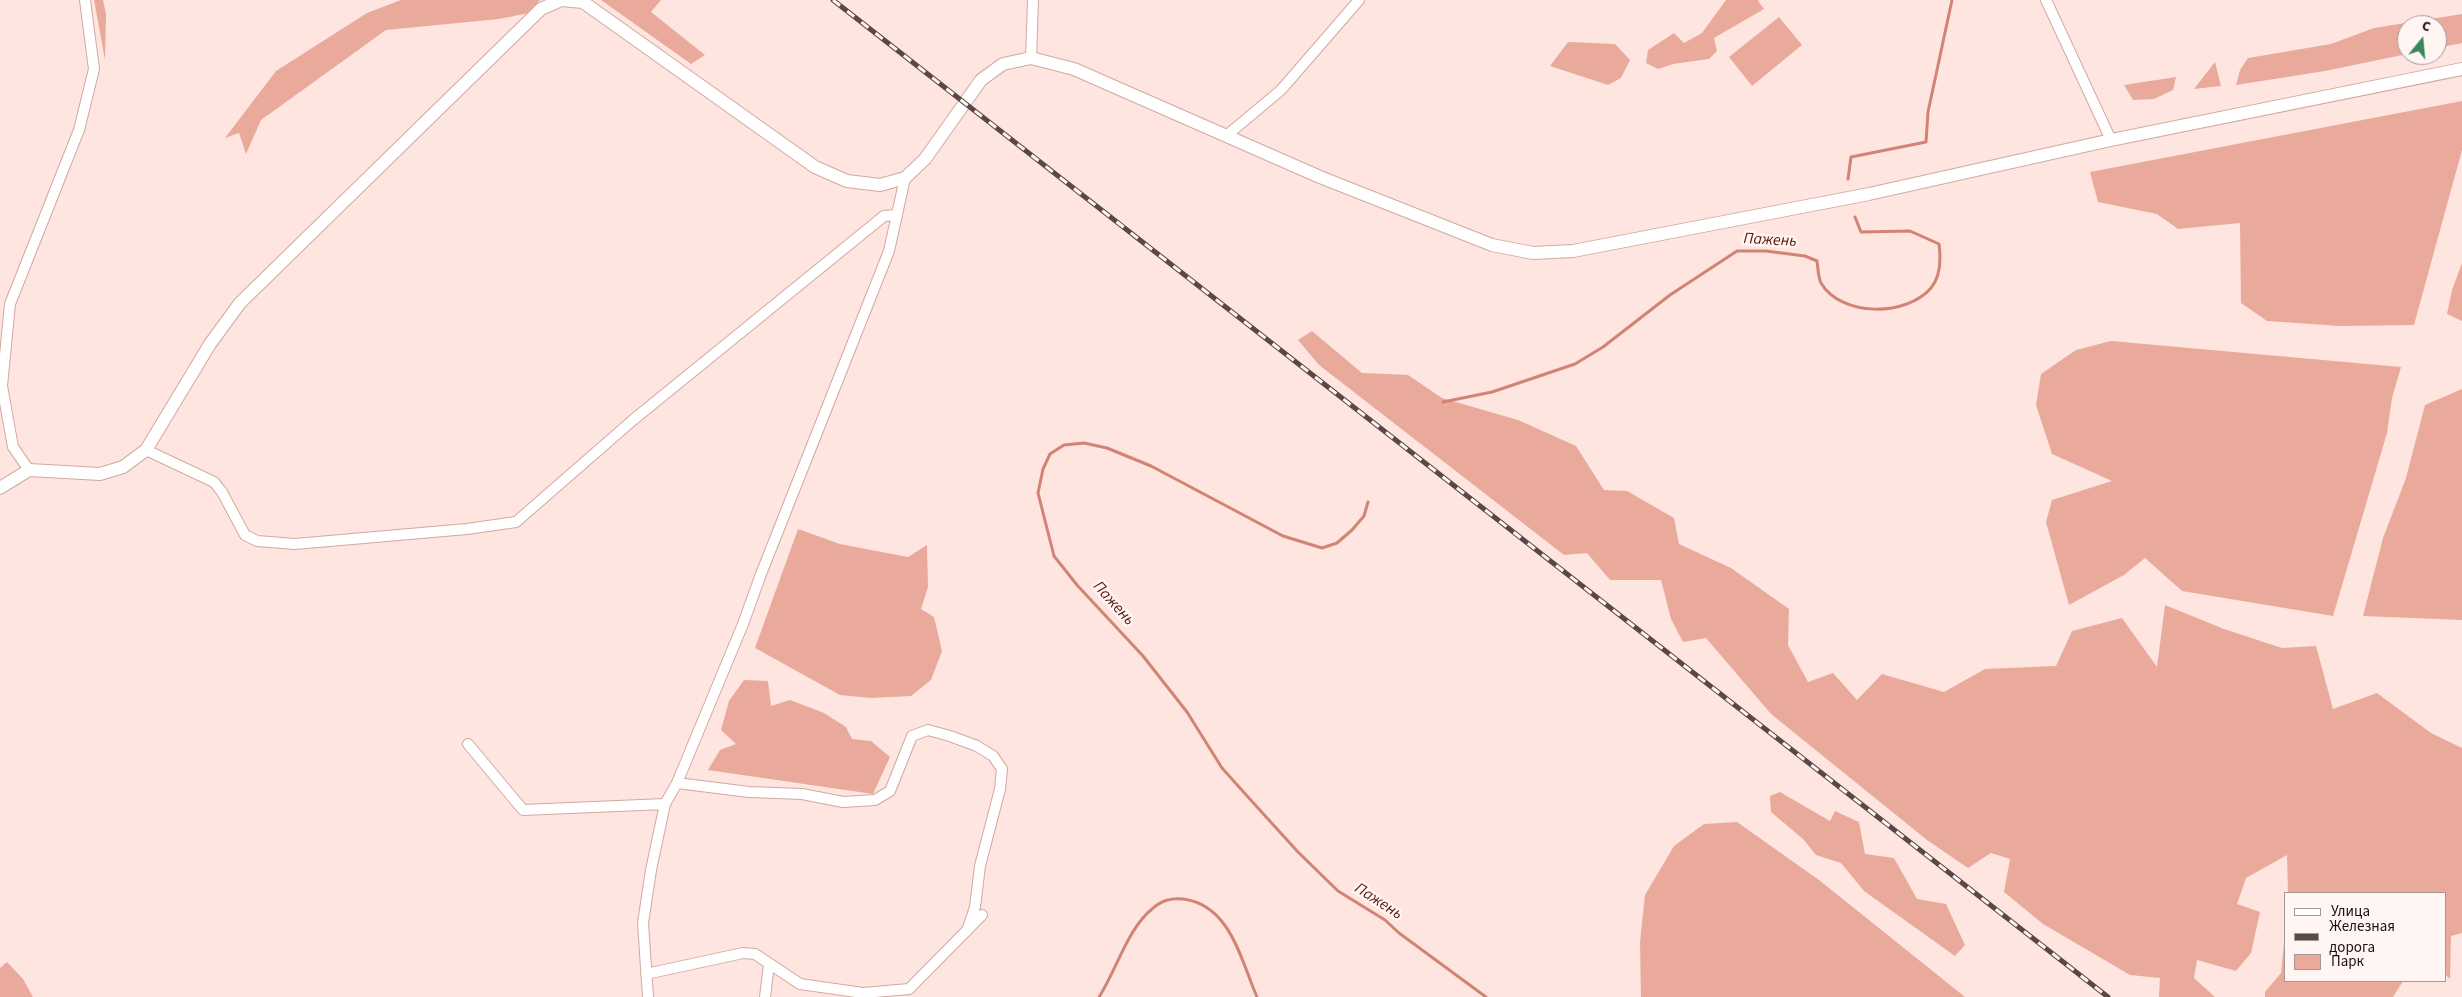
<!DOCTYPE html>
<meta charset="utf-8">
<style>
body{margin:0}
#map{position:relative;width:2462px;height:997px;overflow:hidden;background:#fee5df;font-family:"Source Sans 3",sans-serif}
canvas{display:block}
.legend{position:absolute;left:2284px;top:892px;width:162px;height:90px;box-sizing:border-box;background:#fff6f4;border:1px solid #a49997;margin:0;padding:6px 9px;list-style:none;font-size:15px;color:#1c0e0b}
.legend li{display:flex;align-items:center;gap:10px;height:25px}
.legend b{width:25px;border:1px solid #a49997}
.north{position:absolute;left:2397px;top:15px;width:50px;height:50px;box-sizing:border-box;background:#fff6f4;border:1px solid #a49997;border-radius:50%;rotate:17deg;font-size:14px;font-weight:700;line-height:20px;text-align:center;color:#1c0e0b}
.north::after{content:'';display:block;margin:auto;width:18px;height:22px;background:#37895a;clip-path:polygon(50% 0,100% 100%,50% 72%,0 100%)}
</style>
<div id="map">
<canvas width="2462" height="997"></canvas>
<ul class="legend">
<li><b style="height:6px;background:#fff"></b>Улица</li>
<li><b style="height:6px;background:#594844"></b>Железная дорога</li>
<li><b style="height:14px;background:#e9aa9c"></b>Парк</li>
</ul>
<div class="north">С</div>
</div>
<script>
const context = document.querySelector('canvas').getContext('2d');
context.lineJoin = 'round';
function paint(path, color) {
  context.fillStyle = color;
  context.fill(path, 'evenodd');
}
function stroke(path, color, width, dash) {
  context.strokeStyle = color;
  context.lineWidth = width;
  context.lineCap = dash ? 'butt' : 'round';
  context.setLineDash(dash || []);
  context.stroke(path);
}
function label(font, color, halo, rows, align = 'center') {
  context.font = font + ' "Source Sans 3",sans-serif';
  context.lineWidth = 5;
  context.setLineDash([]);
  context.textBaseline = 'middle';
  context.strokeStyle = halo;
  context.fillStyle = color;
  for (const [text, x, y, turn = 0] of rows) {
    context.save();
    context.translate(x, y);
    context.rotate((+turn || 0) * Math.PI / 180);
    context.textAlign = isNaN(turn) ? turn : align;
    if (halo) context.strokeText(text, 0, 0);
    context.fillText(text, 0, 0);
    context.restore();
  }
}
const green = new Path2D(`
 M 94,0 L 103,0 L 106,14 L 105,60 Z
 M 401,0 L 540,0 L 529,13 L 499,19 L 386,30 L 261,120 L 246,154 L 239,133 L 225,138 L 276,71 L 367,13 Z
 M 601,0 L 661,0 L 651,12 L 705,55 L 691,64 Z
 M 1726,0 L 1760,0 L 1758,1 L 1764,9 L 1714,38 L 1717,51 L 1709,59 L 1673,64 L 1658,69 L 1646,63 L 1648,50 L 1674,33 L 1684,43 L 1702,33 Z
 M 2462,14 L 2462,43 L 2437,48 L 2437,25 L 2407,25 L 2407,54 L 2325,71 L 2236,85 L 2240,70 L 2248,58 L 2331,44 L 2374,28 Z
 M 1779,17 L 1802,45 L 1752,86 L 1729,57 Z
 M 1568,42 L 1615,44 L 1630,60 L 1621,78 L 1608,85 L 1550,66 Z
 M 2215,62 L 2221,86 L 2194,89 Z
 M 2176,77 L 2173,90 L 2154,99 L 2133,100 L 2124,85 Z
 M 2462,101 L 2462,150 L 2414,325 L 2340,326 L 2267,321 L 2241,303 L 2240,223 L 2178,229 L 2157,214 L 2098,202 L 2090,172 Z
 M 2462,263 L 2462,321 L 2447,314 L 2452,290 Z
 M 1312,331 L 1362,373 L 1408,375 L 1442,398 L 1518,420 L 1576,446 L 1604,490 L 1627,491 L 1674,518 L 1679,544 L 1731,568 L 1789,609 L 1788,645 L 1808,682 L 1833,673 L 1857,700 L 1882,674 L 1944,692 L 1985,669 L 2056,666 L 2072,631 L 2122,618 L 2157,667 L 2165,605 L 2224,629 L 2282,648 L 2316,646 L 2333,709 L 2377,693 L 2431,733 L 2462,748 L 2462,933 L 2451,936 L 2450,979 L 2446,975 L 2446,893 L 2288,893 L 2287,855 L 2246,878 L 2237,904 L 2260,912 L 2251,953 L 2236,971 L 2197,960 L 2194,978 L 2215,997 L 2159,997 L 2160,978 L 2130,975 L 2043,924 L 2004,892 L 2010,859 L 1991,853 L 1968,868 L 1927,840 L 1771,714 L 1706,638 L 1683,642 L 1671,619 L 1661,580 L 1610,580 L 1587,553 L 1564,555 L 1319,365 L 1298,340 Z
 M 2111,341 L 2401,367 L 2392,398 L 2387,433 L 2333,616 L 2182,591 L 2145,558 L 2124,575 L 2069,605 L 2046,522 L 2052,500 L 2112,481 L 2052,454 L 2036,405 L 2041,374 L 2076,350 Z
 M 2462,389 L 2462,620 L 2363,616 L 2383,538 L 2406,478 L 2425,405 Z
 M 798,529 L 840,544 L 908,557 L 927,545 L 928,587 L 921,609 L 934,617 L 942,651 L 931,680 L 911,696 L 871,698 L 840,695 L 755,648 Z
 M 744,680 L 768,681 L 771,706 L 790,700 L 824,713 L 846,727 L 852,739 L 871,741 L 890,757 L 873,794 L 708,770 L 720,750 L 736,744 L 721,730 L 729,701 Z
 M 1780,792 L 1830,821 L 1835,811 L 1859,822 L 1865,854 L 1894,858 L 1917,899 L 1946,904 L 1965,945 L 1955,956 L 1864,891 L 1841,863 L 1816,855 L 1803,839 L 1771,812 L 1770,796 Z
 M 1737,822 L 1819,880 L 1965,997 L 1641,997 L 1640,942 L 1645,895 L 1674,846 L 1704,824 Z
 M 2286,923 L 2286,981 L 2403,981 L 2393,997 L 2265,997 L 2265,992 L 2281,973 Z
 M 7,962 L 23,979 L 33,997 L 0,997 L 0,968 Z`);
const stream = new Path2D(`
 M 1848,179 L 1851,157 L 1926,142 L 1928,112 L 1952,0
 M 1443,402 L 1492,392 L 1575,364 L 1603,347 L 1670,295 L 1737,251 L 1766,251 L 1805,256 L 1817,261 C 1818,268 1818,277 1821,283 C 1841,317 1906,317 1931,288 C 1941,276 1941,259 1939,244 L 1910,231 L 1861,232 L 1855,217
 M 1368,502 L 1364,516 L 1352,530 L 1337,543 L 1322,548 L 1283,536 L 1151,466 L 1107,448 L 1084,443 L 1064,445 L 1050,454 L 1043,469 L 1038,493 L 1054,556 L 1077,585 L 1143,656 L 1187,712 L 1222,768 L 1248,797 L 1298,852 L 1338,891 L 1385,920 L 1399,933 L 1486,997
 M 1099,997 C 1116,971 1128,928 1152,909 C 1162,900 1171,898 1183,899 C 1231,905 1241,961 1257,997`);
const minor = new Path2D(`
 M 2046,0 L 2111,140
 M 1031,58 L 1033,0
 M 1226,136 L 1281,90 L 1359,0
 M 146,450 L 214,482 L 222,492 L 245,535 L 257,541 L 295,544 L 467,529 L 516,522 L 633,420 L 884,216 L 896,215
 M 29,470 L 13,447 L 2,386 L 10,304 L 79,130 L 94,69 L 85,0
 M 468,744 L 523,810 L 665,804
 M 677,783 L 749,792 L 802,794 L 843,802 L 875,800 L 890,791 L 912,736 L 928,730 L 950,736 L 977,746 L 993,756 L 1002,769 L 1000,789 L 980,866 L 975,907 L 967,931
 M 646,974 L 743,953 L 755,954 L 800,984 L 863,993 L 909,989 L 982,915
 M 648,997 L 643,923 L 651,870 L 665,804 L 677,783 L 743,624 L 761,574 L 889,251 L 905,178
 M 765,997 L 769,964`);
const tertiary = new Path2D(`
 M 0,488 L 29,470 L 100,474 L 123,467 L 146,450 L 210,344 L 240,303 L 541,9 L 561,0 L 583,2 L 815,167 L 847,181 L 880,185 L 905,178 L 925,159 L 981,80 L 1003,64 L 1031,58 L 1074,69 L 1320,177 L 1492,245 L 1533,253 L 1573,251 L 1869,194 L 2111,140 L 2462,69`);
const rail = new Path2D(`
 M 833,0 L 2108,997`);
const waterNames = [
 ["Пажень",1770,241,3],
 ["Пажень",1113,604,48],
 ["Пажень",1378,902,33]
];
paint(green, '#e9aa9c');
stroke(stream, '#d18475', 3);
stroke(minor, '#d1a9a0', 12);
stroke(tertiary, '#d1a9a0', 14);
stroke(minor, '#fff', 10);
stroke(tertiary, '#fff', 12);
stroke(rail, '#594844', 5);
stroke(rail, '#fff6f4', 3, [9]);
label('italic 16px', '#5b170b', '#fff6f4', waterNames);
</script>
